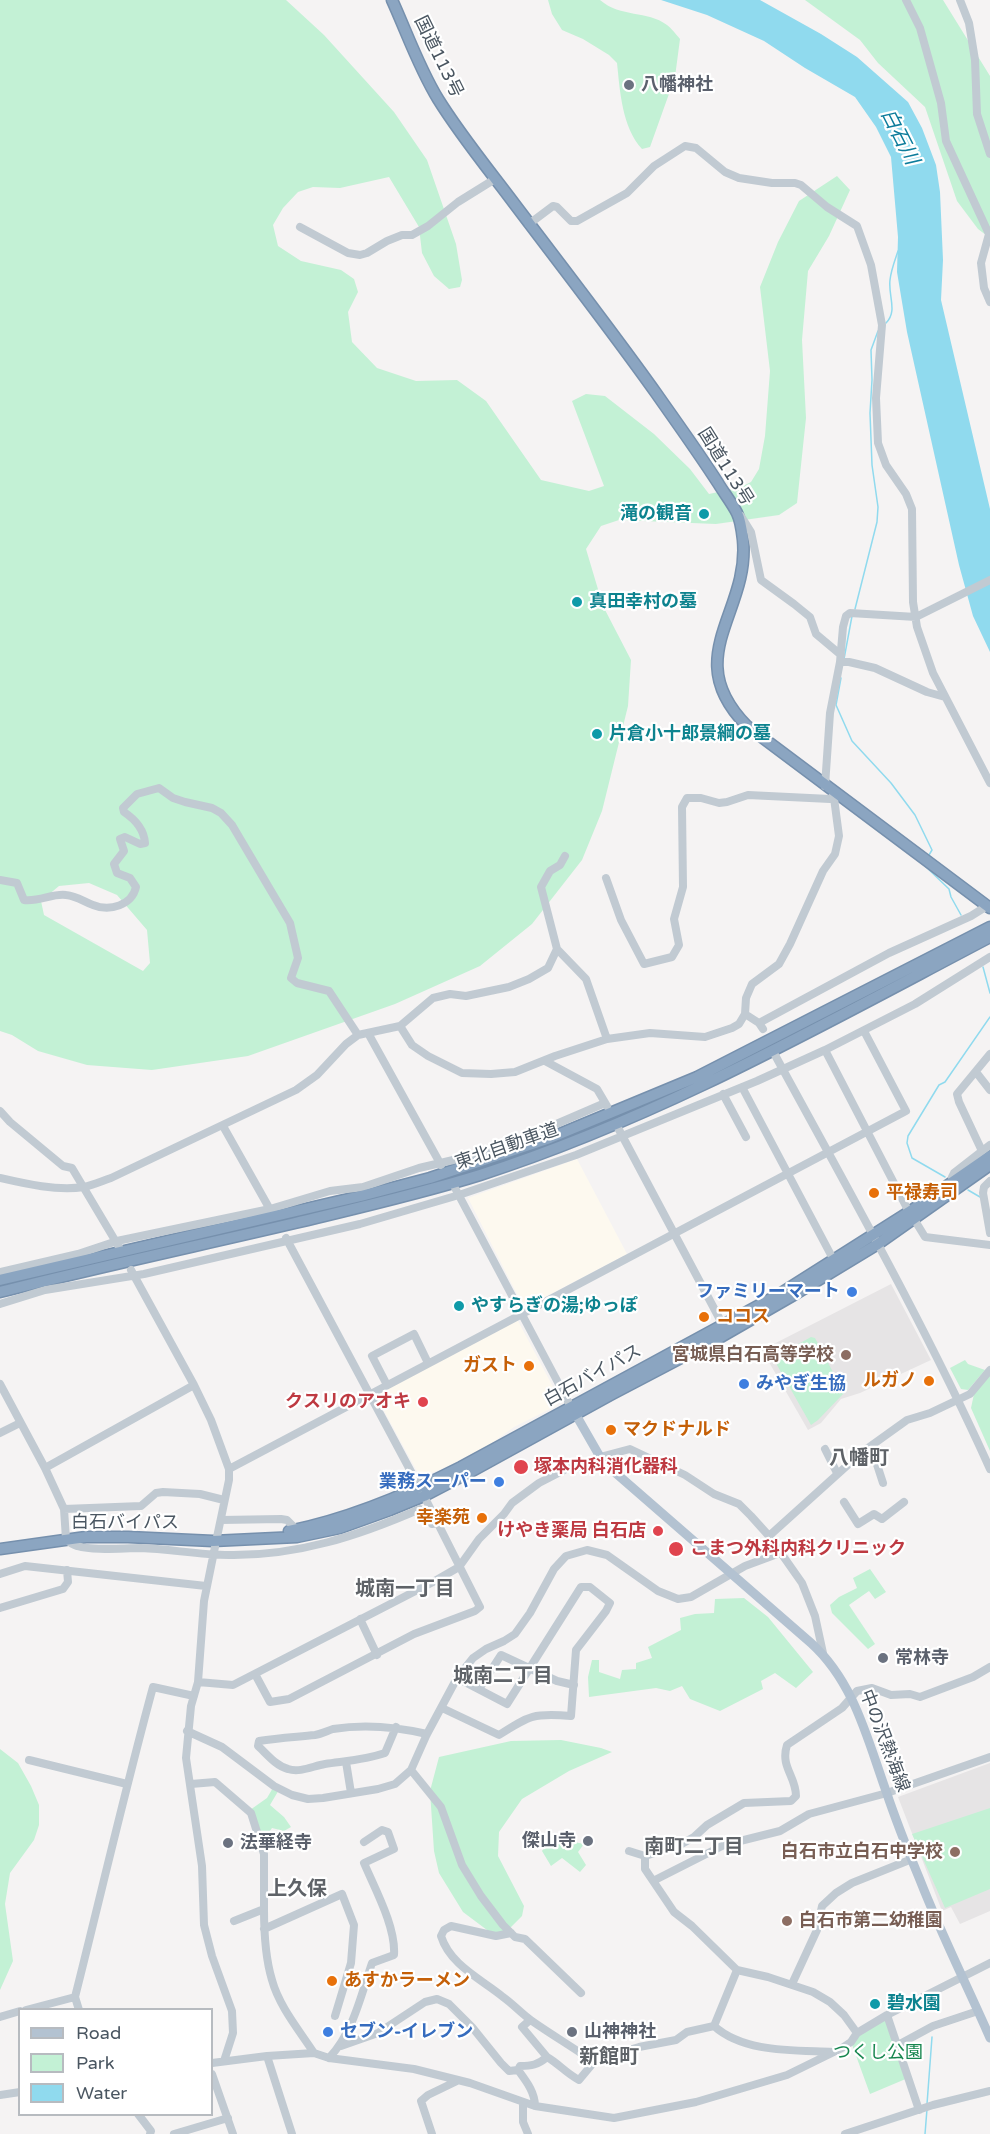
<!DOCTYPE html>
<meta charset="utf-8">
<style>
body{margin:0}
#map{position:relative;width:990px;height:2134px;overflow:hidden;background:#f5f3f3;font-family:"Varela Round",sans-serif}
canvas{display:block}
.legend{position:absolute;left:18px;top:2008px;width:195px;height:108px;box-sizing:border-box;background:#fff;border:2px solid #b7bbc0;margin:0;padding:8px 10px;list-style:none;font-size:18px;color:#4a5661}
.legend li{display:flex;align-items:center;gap:12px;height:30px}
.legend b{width:30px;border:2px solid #b7bbc0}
</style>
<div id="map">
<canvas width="990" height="2134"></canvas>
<ul class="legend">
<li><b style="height:8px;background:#b3c2d1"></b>Road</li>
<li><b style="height:16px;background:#c3f1d5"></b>Park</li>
<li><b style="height:16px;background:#90daee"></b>Water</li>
</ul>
</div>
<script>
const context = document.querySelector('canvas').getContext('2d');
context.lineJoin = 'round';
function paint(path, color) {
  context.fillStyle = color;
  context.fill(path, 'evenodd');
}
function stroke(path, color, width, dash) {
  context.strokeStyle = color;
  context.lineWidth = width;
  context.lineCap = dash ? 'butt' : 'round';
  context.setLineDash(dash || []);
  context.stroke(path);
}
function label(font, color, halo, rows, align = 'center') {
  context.font = font + ' "Varela Round","Noto Sans JP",sans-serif';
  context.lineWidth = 4.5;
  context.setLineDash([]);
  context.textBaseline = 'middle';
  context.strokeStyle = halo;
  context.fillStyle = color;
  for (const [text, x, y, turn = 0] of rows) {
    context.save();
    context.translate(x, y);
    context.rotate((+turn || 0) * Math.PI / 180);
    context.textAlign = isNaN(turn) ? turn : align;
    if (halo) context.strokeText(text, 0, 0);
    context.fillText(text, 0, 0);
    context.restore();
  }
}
const commercial = new Path2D(`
 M 577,1159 L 627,1254 L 524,1308 L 468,1198 Z
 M 517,1319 L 560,1400 L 556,1406 L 514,1427 L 489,1445 L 442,1469 L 420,1477 L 376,1396 L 377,1394 Z`);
const education = new Path2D(`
 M 891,1284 L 931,1360 L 860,1393 L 841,1399 L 821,1423 L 808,1430 L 762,1350 Z
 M 990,1763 L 990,1911 L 960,1924 L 951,1907 L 942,1911 L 898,1797 Z`);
const green = new Path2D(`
 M 0,0 L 286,0 L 324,35 L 394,112 L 427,160 L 456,244 L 462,280 L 460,287 L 449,289 L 434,276 L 422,253 L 419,227 L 389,177 L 340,188 L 313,187 L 298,192 L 283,208 L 273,225 L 278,246 L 301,261 L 341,270 L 354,279 L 358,292 L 348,312 L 352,342 L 377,368 L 416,381 L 457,380 L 486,401 L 541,480 L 589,491 L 604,486 L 572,401 L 586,394 L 605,396 L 654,434 L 690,469 L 709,494 L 741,487 L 751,482 L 759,469 L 765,436 L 770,371 L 760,287 L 778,242 L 799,201 L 837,176 L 850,190 L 829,236 L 808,271 L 802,340 L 806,418 L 797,503 L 779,515 L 716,524 L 619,520 L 601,526 L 586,549 L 603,606 L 631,660 L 628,706 L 602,811 L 582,860 L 532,924 L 480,966 L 395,1004 L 248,1056 L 152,1070 L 87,1065 L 38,1051 L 12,1035 L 0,1031 ZM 89,883 L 117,895 L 147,930 L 150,963 L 143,971 L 44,915 L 41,901 L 59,886 Z
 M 548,0 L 600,0 C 621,18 647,10 667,25 C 671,28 676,34 680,39 L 675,77 L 650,147 L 642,149 C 622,127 620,91 617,63 L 609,55 L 583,39 L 562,30 L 552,14 Z
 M 805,0 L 943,0 L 990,76 L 990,238 L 978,229 L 957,201 L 925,107 L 878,63 L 860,40 Z
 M 811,1337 L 815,1338 L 844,1393 L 818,1420 L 811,1425 L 773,1358 Z
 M 965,1360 L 968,1364 L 985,1370 L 968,1390 L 961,1389 L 950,1368 Z
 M 990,1374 L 990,1451 L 971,1408 L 974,1394 Z
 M 870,1569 L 886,1592 L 875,1599 L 869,1591 L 849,1605 L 875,1644 L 868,1649 L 832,1613 L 830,1605 L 839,1597 L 857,1588 L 853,1578 Z
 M 744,1598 L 768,1617 L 813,1672 L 796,1688 L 775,1673 L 761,1681 L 763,1689 L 720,1711 L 690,1699 L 682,1686 L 670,1691 L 656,1688 L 589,1697 L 588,1677 L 592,1660 L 599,1660 L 599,1672 L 620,1679 L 622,1670 L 636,1669 L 636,1663 L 652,1658 L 648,1647 L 681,1630 L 680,1618 L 695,1614 L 714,1613 L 715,1599 Z
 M 561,1740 L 601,1748 L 612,1752 L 569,1771 L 522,1799 L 499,1832 L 498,1856 L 524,1906 L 522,1916 L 511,1927 L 495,1936 L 463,1912 L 439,1873 L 434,1851 L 430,1791 L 439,1757 L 511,1741 Z
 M 0,1749 L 18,1763 L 31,1786 L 39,1805 L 39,1825 L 34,1840 L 10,1873 L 5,1904 L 13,1961 L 0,1990 Z
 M 274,1786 L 280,1788 L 270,1805 L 284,1817 L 291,1827 L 284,1831 L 272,1828 L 261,1844 L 250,1810 L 267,1798 Z
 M 990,1808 L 990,1889 L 945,1908 L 912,1834 Z
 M 553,1834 L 563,1844 L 569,1841 L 584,1844 L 578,1852 L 586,1865 L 580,1872 L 562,1858 L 551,1866 L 542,1851 Z
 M 887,2015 L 908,2078 L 870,2094 L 851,2042 Z`);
const water = new Path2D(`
 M 661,0 L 760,0 L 821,34 L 857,57 L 908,102 L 922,128 L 936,165 L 940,192 L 943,260 L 941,300 L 990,509 L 990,652 L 973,616 L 959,565 L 907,332 L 897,272 L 898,237 L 891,157 L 876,127 L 855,97 L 805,68 L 764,41 L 707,15 Z`);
const stream = new Path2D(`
 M 886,323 C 898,311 888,296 890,280 C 891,270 895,260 898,251
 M 855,609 L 877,522 L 878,507 L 872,465 L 870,413 L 872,380 L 871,350 L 878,331
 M 844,659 L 852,616
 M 841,678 L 836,705 L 852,741 L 891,783 L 915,815 L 932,850 L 929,855
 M 923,864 L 949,889 L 951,897 L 961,915
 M 983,967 L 990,993
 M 945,1177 L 912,1158 L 907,1143 L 908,1136 L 939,1085 L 945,1082 L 990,1017
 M 968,1190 L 980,1197
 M 927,2104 L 932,2037
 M 925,2134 L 927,2109`);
const minor = new Path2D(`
 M 906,0 L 920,28 L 941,103 L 946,141 L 989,234 L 981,263 L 984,288 L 990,302
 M 960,0 L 969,23 L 975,60 L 977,114 L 990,154
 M 529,224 L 553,206 L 557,207 L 571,221 L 577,221 L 627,193 L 654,166 L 685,146 L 696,148 L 725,172 L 739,178 L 772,183 L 795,183 L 801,185 L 827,207 L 857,226 L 871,265 L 882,325 L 876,398 L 878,443 L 886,465 L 906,494 L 912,509 L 913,602 L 917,627 L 933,673 L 990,783
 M 300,227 L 348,253 L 360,255 L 367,253 L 387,241 L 402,235 L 412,235 L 428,226 L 458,202 L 495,179
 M 741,516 L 751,532 L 761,580 L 794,604 L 810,617 L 816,634 L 841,655
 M 840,662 L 849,662 L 875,668 L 927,692 L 945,697
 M 825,786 L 830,713 L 840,662 L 843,627 L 846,616 L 850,613 L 916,617 L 990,580
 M 565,856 L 560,865 L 550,871 L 541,887 L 557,949 L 586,979 L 607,1039
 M 606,878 L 621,920 L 644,964 L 672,957 L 679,945 L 674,919 L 683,887 L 682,807 L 687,798 L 701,798 L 719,803 L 727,802 L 748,795 L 830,799 L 836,793
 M 0,880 L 17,883 L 24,900 C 39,902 53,893 66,895 C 77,896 84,902 93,905 C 110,912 132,905 136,887 L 130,878 L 117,873 L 114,864 L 124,851 L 120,839 L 125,837 L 140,844 L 145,843 C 144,829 136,820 124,812 L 123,808 L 137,794 L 159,788 L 173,798 L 185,802 L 212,808 L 221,813 L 232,825 L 290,923 L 298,958 L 291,978 L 297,983 L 329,991 L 358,1035
 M 745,1014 L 759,1023 L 763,1029
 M 759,1023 L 889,953 L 971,916 L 987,906
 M 400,1026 L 412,1045 L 428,1056 L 462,1073 L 491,1074 L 515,1072 L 555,1056 L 607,1039 L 650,1033 L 705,1037 L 732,1028 L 739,1024 L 745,1014 L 746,998 L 752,984 L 779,964 L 790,944 L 823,871 L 835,854 L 839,836 L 834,798 L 836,793
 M 368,1033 L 441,1165
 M 825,1050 L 909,1212
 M 775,1055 C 849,1191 926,1327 990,1469
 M 545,1061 L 597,1089 L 607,1106
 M 976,1072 L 990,1090
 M 742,1087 L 831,1255
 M 723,1094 L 746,1137
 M 0,1111 L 10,1122 L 63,1166 L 72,1168 L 119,1247
 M 223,1126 L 272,1213
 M 617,1126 L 725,1329
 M 982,1151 L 959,1102 L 957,1094 L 990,1054
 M 0,1178 C 26,1184 57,1191 84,1187 C 93,1185 102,1181 111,1178 L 296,1090 L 317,1075 L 346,1044 L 358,1035 L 400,1026 L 433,998 L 450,994 L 466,996 L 509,987 L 529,979 L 548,968 L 557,949
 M 954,1181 L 952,1177 L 954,1173 L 990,1145
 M 990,1181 L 984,1187 L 983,1193 L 990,1233
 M 455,1188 L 571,1407
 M 914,1219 L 925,1237 L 990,1245
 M 131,1270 L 194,1385 L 211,1420 L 229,1469 L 229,1480 L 217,1537
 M 0,1272 L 78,1254 L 117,1241 L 270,1209 L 330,1191 L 363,1187 L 419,1168 L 496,1150 L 605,1103
 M 0,1304 L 45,1290 L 144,1274 L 360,1224 L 459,1195 L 576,1155 L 757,1081 L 825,1050 L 915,1004 L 990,957
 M 0,1384 L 45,1468 L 194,1385
 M 387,1385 L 372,1356 L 414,1334 L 428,1363
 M 0,1433 L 20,1423
 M 871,1446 L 883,1483
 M 825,1449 L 837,1473
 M 600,1457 L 630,1449 L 685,1475 L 714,1494 L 739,1504 L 751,1516 L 769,1536 L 802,1583 L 815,1616 L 823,1653
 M 45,1468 L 64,1509 L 66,1539 C 69,1542 72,1545 77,1546 C 95,1551 122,1548 141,1548 C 170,1549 199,1555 229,1555 C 297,1556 358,1536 420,1509 L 427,1513 L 432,1524 L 438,1523
 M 229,1469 L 906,1111 L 864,1031
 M 844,1502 L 858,1524 L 874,1514 L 882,1519 L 904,1502
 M 64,1509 L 141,1506 L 156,1493 L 163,1492 L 200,1494 L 224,1500
 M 221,1520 L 281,1519 L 287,1520 L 297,1530
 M 769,1536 L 861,1453 L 907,1420 L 930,1413 L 970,1394 L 990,1370
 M 215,1547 L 204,1601 L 198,1682 L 191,1706 L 186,1758 L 202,1866 L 204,1925 L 212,1956 L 232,2011 L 233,2033 L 224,2061
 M 0,1574 L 25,1566 L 206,1586
 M 0,1608 L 63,1589 L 68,1582 L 67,1570
 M 360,1619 L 377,1655
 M 255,1674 L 270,1702 L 289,1699 L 414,1634 L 475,1611 L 480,1607 L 424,1496 L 286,1238
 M 198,1682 L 233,1685 L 433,1582 L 459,1567 L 479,1539 L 504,1514 L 512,1503 L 539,1483 L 570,1467 L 593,1466 L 603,1462
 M 479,1689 L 501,1655 L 557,1681 L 574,1685
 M 442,1708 L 499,1735 C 530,1715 534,1713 571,1716 L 576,1650 L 606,1611 L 610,1603 L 590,1587 L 581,1587 L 507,1704 L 457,1678
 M 396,1727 L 385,1753 C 365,1760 345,1761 325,1764 C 313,1766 300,1773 288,1769 C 276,1766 267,1754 258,1746 L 259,1741 C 278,1738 296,1737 315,1735 C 321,1734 327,1731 333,1729 C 364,1724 397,1727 427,1734
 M 187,1731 L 222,1747 L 274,1786 L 292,1795 L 308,1799 L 323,1798 L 378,1789 L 395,1784 L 411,1770 L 427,1734 L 457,1678 L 473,1658 L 486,1649 L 504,1641 L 515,1634 L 530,1613 L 554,1569 L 566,1556 L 587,1550 L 607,1555 L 658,1591 L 678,1599 L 691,1597 L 745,1566 L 780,1553
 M 29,1760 L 127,1784
 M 346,1762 L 351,1793
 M 411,1770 L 441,1807 L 462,1865 L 481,1896 L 503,1925 L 515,1937 L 525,1939 L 581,1993
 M 191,1784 L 215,1782 L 251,1813 L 264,1854 L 264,1909
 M 629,1851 L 645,1856 L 678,1846 L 694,1837 L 707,1825 L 744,1803 L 791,1801 L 796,1796 C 796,1776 780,1767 787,1745 L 842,1708 L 857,1691 L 872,1688 L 891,1695 L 910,1694 L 920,1697 L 973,1677 L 990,1667
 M 645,1856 L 645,1869 L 674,1912 L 692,1926 L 737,1970 L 768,1977 L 813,1992 L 830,2002 L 844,2015 L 857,2033
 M 653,1881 L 724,1845 L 780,1831 L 809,1814 L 887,1793 L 990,1757
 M 234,1921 L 264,1909 C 264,1932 265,1957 272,1980 C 279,2006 299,2030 314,2053
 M 264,1929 L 342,1894 L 354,1925 L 351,1963 L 335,2016
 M 511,1933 L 496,1936 L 451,1926 L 444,1930 L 441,1936 C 450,1965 481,1979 503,1997 C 513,2004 522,2014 532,2021 C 552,2035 574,2048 594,2062 L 579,2080 C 566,2073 559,2064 547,2057
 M 792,1984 L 817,1930 L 822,1906 L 836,1893 L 852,1883 L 912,1859
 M 26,2010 L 75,1997
 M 79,2010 L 75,1997 C 101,1894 125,1790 153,1687 L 194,1696
 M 887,2015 L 919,2110
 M 0,2017 L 20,2011
 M 714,2026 C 744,2053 794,2050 833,2052
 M 898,2045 L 933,2026 L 978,2011
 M 341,2046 L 378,2033 L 425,2002 L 437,1999 L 449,2004 L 472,2027 L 501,2063 L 509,2071 L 518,2070 L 520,2066 C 531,2066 538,2065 547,2057 L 522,2027 L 530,2020
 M 267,2056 L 292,2134
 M 621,2056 L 619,2053 L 639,2047 L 676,2040 L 687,2032 L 714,2026 L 737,1970
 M 329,2058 C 353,2033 361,1995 372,1963 L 394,1955 C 396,1927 375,1889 364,1863 L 394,1849 L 388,1832 L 382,1830 L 364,1842
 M 212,2063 L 267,2056 L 314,2053 L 329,2058 L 414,2069 L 470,2083 L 535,2106 L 614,2118 L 696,2102 L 787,2075 L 842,2048 L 851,2042 L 857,2033 L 887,2015 L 990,1963
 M 518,2070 C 526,2081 535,2092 535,2106
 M 212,2074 L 233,2134
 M 0,2095 L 20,2092
 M 523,2102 L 523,2122 L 528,2134
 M 138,2114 L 151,2131 L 150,2134
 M 174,2134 L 228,2118
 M 432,2134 L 421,2101 L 428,2095 L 457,2081
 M 845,2134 L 933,2105 L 990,2091`);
const major = new Path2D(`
 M 572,1408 L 603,1462 L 811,1643 C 854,1682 867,1738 886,1791 C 896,1821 908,1851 920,1880 C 941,1934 967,1985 990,2038`);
const highway = new Path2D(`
 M 392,0 C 407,33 419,68 438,99 C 459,133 485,165 510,198 C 559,263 609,327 656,393 C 677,423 698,452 718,483 C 724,493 732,503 737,513 C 741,521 742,531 743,540 C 750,613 679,657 747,726 L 990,908
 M 0,1280 L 361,1196 L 430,1178 L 550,1138 L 697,1077 L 990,927
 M 0,1292 C 98,1267 197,1246 295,1223 C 357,1208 419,1194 480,1175 C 660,1117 824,1024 990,937
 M 289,1531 C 349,1519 406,1495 461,1467 L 778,1295 L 909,1212 L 990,1156
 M 0,1549 L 86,1537 L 128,1537 L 213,1541 L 297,1537 L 340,1528 L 390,1510 L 424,1496 L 472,1471 L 612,1394 L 719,1338 L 792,1296 L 878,1244 L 990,1165`);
const markers = [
 [629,85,6,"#6b7280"],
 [704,514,6,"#0f9aa8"],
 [577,602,6,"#0f9aa8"],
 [597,734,6,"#0f9aa8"],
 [874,1193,6,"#e8710a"],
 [852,1292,6,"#3f7fe0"],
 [459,1306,6,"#0f9aa8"],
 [704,1317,6,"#e8710a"],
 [846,1355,6,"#8d6e63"],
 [529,1366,6,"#e8710a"],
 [929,1381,6,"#e8710a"],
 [744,1384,6,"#3f7fe0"],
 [423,1402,6,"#e0444e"],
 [611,1430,6,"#e8710a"],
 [521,1467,8,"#e0444e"],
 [499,1482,6,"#3f7fe0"],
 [482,1518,6,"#e8710a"],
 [658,1531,6,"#e0444e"],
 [676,1549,8,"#e0444e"],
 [883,1658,6,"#6b7280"],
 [588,1841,6,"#6b7280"],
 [228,1843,6,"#6b7280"],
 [955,1852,6,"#8d6e63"],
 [787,1921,6,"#8d6e63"],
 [332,1981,6,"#e8710a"],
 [875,2004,6,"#0f9aa8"],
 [328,2032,6,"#3f7fe0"],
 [572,2032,6,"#6b7280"]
];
const streetNames = [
 ["国道113号",438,57,64],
 ["国道113号",725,467,58],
 ["東北自動車道",507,1147,-19],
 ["白石バイパス",593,1376,-29],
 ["白石バイパス",125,1523],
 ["中の沢熱海線",884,1741,69]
];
const worshipNames = [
 ["八幡神社",641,85],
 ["常林寺",895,1658],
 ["傑山寺",576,1841,"right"],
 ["法華経寺",240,1843],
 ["山神神社",584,2032]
];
const cultureNames = [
 ["滝の観音",692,514,"right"],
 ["真田幸村の墓",589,602],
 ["片倉小十郎景綱の墓",609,734],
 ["やすらぎの湯;ゆっぽ",471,1306],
 ["碧水園",887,2004]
];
const foodNames = [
 ["平禄寿司",886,1193],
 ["ココス",716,1317],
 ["ガスト",517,1366,"right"],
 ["ルガノ",917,1381,"right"],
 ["マクドナルド",623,1430],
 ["幸楽苑",470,1518,"right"],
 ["あすかラーメン",344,1981]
];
const shopNames = [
 ["ファミリーマート",840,1292],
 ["みやぎ生協",756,1384,"left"],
 ["業務スーパー",487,1482],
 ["セブン-イレブン",340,2032,"left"]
];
const educationNames = [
 ["宮城県白石高等学校",834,1355],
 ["白石市立白石中学校",943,1852],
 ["白石市第二幼稚園",799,1921,"left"]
];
const healthNames = [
 ["クスリのアオキ",411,1402],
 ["塚本内科消化器科",534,1467,"left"],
 ["けやき薬局 白石店",646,1531],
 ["こまつ外科内科クリニック",690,1549,"left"]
];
const parkNames = [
 ["つくし公園",878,2053]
];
const waterNames = [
 ["白石川",899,137,63]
];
const neighbourhoodNames = [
 ["八幡町",859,1459],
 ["城南一丁目",405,1590],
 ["城南二丁目",503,1677],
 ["南町二丁目",694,1848],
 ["上久保",297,1890],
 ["新館町",609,2058]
];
paint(commercial, '#fdf9ef');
paint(education, '#e6e4e5');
paint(green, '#c3f1d5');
paint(water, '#90daee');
stroke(stream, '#90daee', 1.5);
stroke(highway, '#7690ad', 13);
stroke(minor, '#c1cad2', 8);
stroke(major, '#b3c2d1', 9);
stroke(highway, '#8ba5c1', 10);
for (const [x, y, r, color] of markers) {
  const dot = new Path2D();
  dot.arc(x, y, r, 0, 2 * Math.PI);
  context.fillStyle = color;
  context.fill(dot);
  stroke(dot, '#fff', 2);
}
label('18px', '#4a5661', '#fff', streetNames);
label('bold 18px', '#5b616d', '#fff', worshipNames, 'left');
label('bold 18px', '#0d838f', '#fff', cultureNames, 'left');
label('bold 18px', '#c56008', '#fff', foodNames, 'left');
label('bold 18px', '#366cbe', '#fff', shopNames, 'right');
label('bold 18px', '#785e54', '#fff', educationNames, 'right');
label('bold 18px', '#be3a42', '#fff', healthNames, 'right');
label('18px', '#17864f', '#fff', parkNames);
label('italic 20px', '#0c7c9b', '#fff', waterNames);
label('bold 20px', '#5f6368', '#fff', neighbourhoodNames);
</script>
